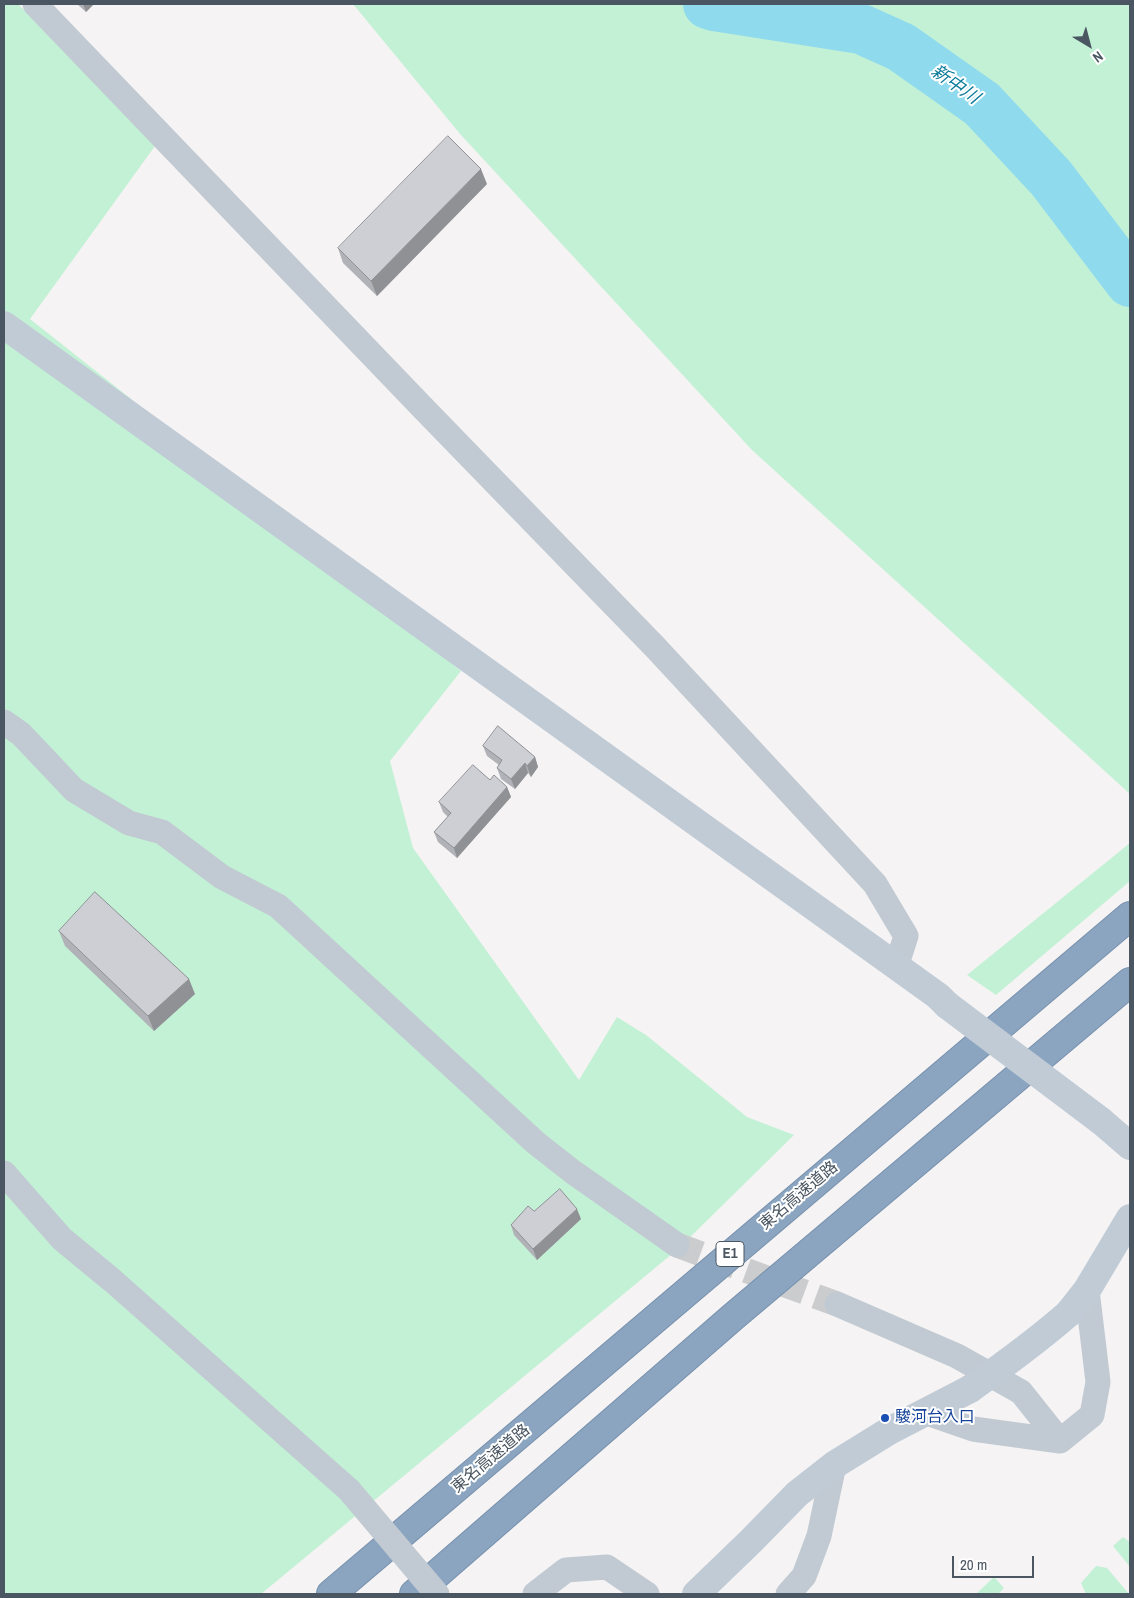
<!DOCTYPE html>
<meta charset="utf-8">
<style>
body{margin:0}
#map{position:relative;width:1134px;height:1598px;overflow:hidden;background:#f5f3f3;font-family:"Archivo Narrow",sans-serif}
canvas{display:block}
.frame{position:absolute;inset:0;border:5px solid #4a5661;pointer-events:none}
.north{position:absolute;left:1064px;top:20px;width:50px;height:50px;-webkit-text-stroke:4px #fff;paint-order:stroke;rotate:143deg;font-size:14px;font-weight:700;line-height:20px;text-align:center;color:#4a5661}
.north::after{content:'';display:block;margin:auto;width:18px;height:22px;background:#4a5661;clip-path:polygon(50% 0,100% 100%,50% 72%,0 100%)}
.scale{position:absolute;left:952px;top:1556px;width:82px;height:22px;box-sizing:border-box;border:2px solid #4a5661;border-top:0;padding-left:6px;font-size:15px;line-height:18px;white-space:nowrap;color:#4a5661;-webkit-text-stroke:4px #fff;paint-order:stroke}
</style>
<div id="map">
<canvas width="1134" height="1598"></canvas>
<div class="frame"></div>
<div class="north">N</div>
<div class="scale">20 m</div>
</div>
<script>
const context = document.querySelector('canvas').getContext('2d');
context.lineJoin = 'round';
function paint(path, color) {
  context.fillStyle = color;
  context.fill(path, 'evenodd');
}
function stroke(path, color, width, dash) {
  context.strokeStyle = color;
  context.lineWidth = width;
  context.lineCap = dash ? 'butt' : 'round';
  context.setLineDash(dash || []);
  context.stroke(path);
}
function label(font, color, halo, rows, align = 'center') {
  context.font = font + ' "Archivo Narrow","Noto Sans JP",sans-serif';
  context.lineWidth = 4;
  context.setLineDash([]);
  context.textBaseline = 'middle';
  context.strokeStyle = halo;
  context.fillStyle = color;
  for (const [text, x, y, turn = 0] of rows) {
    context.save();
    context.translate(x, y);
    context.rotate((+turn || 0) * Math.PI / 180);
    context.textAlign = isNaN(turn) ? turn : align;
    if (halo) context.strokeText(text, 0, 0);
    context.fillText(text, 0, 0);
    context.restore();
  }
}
const green = new Path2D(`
 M 4,4 L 18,4 L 155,146 L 30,319 L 207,459 L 461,671 L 390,761 L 413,848 L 579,1080 L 617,1017 L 646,1035 L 747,1117 L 794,1135 L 678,1249 L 261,1594 L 4,1594 Z
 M 353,4 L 1130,4 L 1130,794 L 752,450 L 461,135 Z
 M 1130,843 L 1130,881 L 996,995 L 967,975 Z
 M 1123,1537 L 1130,1542 L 1130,1567 L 1113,1546 Z
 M 1096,1566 L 1107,1568 L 1129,1594 L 1086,1594 L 1081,1583 Z
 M 994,1577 L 1004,1588 L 998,1594 L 976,1594 Z`);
const river = new Path2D(`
 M 708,4 L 714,6 L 861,29 L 901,47 L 982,104 L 1051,178 L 1130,282`);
const streetTunnel = new Path2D(`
 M 677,1245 L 837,1304`);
const street = new Path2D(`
 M 35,4 L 423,408 L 655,647 L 875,884 L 906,936 L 896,967
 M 4,722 L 21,734 L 74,790 L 129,823 L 162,832 L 222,877 L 278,906 L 536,1143 L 573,1172 L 677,1245
 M 4,1173 L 62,1239 L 113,1281 L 349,1490
 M 837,1304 L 957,1356 L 1021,1392 L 1060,1441
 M 927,1413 L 973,1429 L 1060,1441 L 1092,1415 L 1098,1382 L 1087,1290
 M 535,1594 L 566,1570 L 607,1567 L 647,1594
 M 788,1594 L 804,1576 L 819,1536 L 834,1465`);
const secondary = new Path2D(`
 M 4,325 L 938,996 L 947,1005
 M 1101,1121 L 1130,1146
 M 1069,1313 L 1087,1290 L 1130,1218
 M 696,1594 L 751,1541 L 797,1494 L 834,1465 L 889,1431 L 970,1389`);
const highway = new Path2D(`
 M 331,1594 L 1130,916
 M 414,1594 L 734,1316 L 1130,982`);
const streetBridge = new Path2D(`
 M 349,1490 L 437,1594`);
const secondaryBridge = new Path2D(`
 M 947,1005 L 1101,1121
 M 970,1389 C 1004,1365 1037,1341 1069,1313`);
const wall = new Path2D(`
 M 77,4 L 94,4 L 86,12 Z
 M 487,184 L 377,296 L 343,263 L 338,248 Z
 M 483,746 L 535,757 L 538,767 L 531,777 L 528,773 L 515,789 L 501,779 L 497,768 L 499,765 L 487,756 Z
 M 490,780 L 507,787 L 511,797 L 457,858 L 438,842 L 434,832 L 448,817 L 443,812 L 439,802 Z
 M 59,931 L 195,994 L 154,1031 L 65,946 Z
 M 534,1211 L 581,1219 L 537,1260 L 514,1235 L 511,1225 Z`);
const shadedWall = new Path2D(`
 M 83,4 L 94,4 L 86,12 Z
 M 481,169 L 487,184 L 377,296 L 371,281 Z
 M 535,757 L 538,767 L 531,777 L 527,766 Z
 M 525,763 L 528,773 L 515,789 L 511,779 Z
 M 507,787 L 511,797 L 457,858 L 454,848 Z
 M 189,979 L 195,994 L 154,1031 L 148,1016 Z
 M 577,1209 L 581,1219 L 537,1260 L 533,1249 Z`);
const building = new Path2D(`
 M 448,136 L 481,169 L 371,281 L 338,248 Z
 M 498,726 L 535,757 L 527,766 L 525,763 L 511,779 L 497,768 L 502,760 L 483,746 Z
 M 473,765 L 490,780 L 494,775 L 507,787 L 454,848 L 434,832 L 451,813 L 439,802 Z
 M 95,892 L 189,979 L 148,1016 L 59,931 Z
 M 560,1189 L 577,1209 L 533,1249 L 511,1225 L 528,1206 L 534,1211 Z`);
const markers = [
 [885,1418,5,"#1a4fb4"]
];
const shields = [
 [730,1254,28]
];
const shieldNames = [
 ["E1",730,1254]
];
const streetNames = [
 ["東名高速道路",799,1196,-40],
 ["東名高速道路",491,1459,-40]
];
const transitNames = [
 ["駿河台入口",895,1418]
];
const waterNames = [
 ["新中川",955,85,35]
];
paint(green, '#c3f1d5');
stroke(river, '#90daee', 50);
stroke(streetTunnel, '#caccce', 25, [25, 12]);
stroke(highway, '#7690ad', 30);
stroke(street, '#c1cad2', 25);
stroke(secondary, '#c1cbd6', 28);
stroke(highway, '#8ba5c1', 28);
stroke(streetBridge, '#c1cad2', 25);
stroke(secondaryBridge, '#c1cbd6', 28);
paint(wall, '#b0b2b7');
paint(shadedWall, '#909195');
paint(building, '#cdcfd5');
stroke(building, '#909195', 1);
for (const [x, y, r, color] of markers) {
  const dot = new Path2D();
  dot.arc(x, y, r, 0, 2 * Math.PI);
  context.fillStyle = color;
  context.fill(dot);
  stroke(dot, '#fff', 2);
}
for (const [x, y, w] of shields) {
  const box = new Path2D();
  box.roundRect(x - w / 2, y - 12.5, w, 25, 4);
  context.fillStyle = '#fff';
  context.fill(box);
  stroke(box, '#4a5661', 1);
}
label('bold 15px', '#4a5661', null, shieldNames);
label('16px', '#4a5661', '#fff', streetNames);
label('16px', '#164399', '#fff', transitNames, 'left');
label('italic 18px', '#0c7c9b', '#fff', waterNames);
</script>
